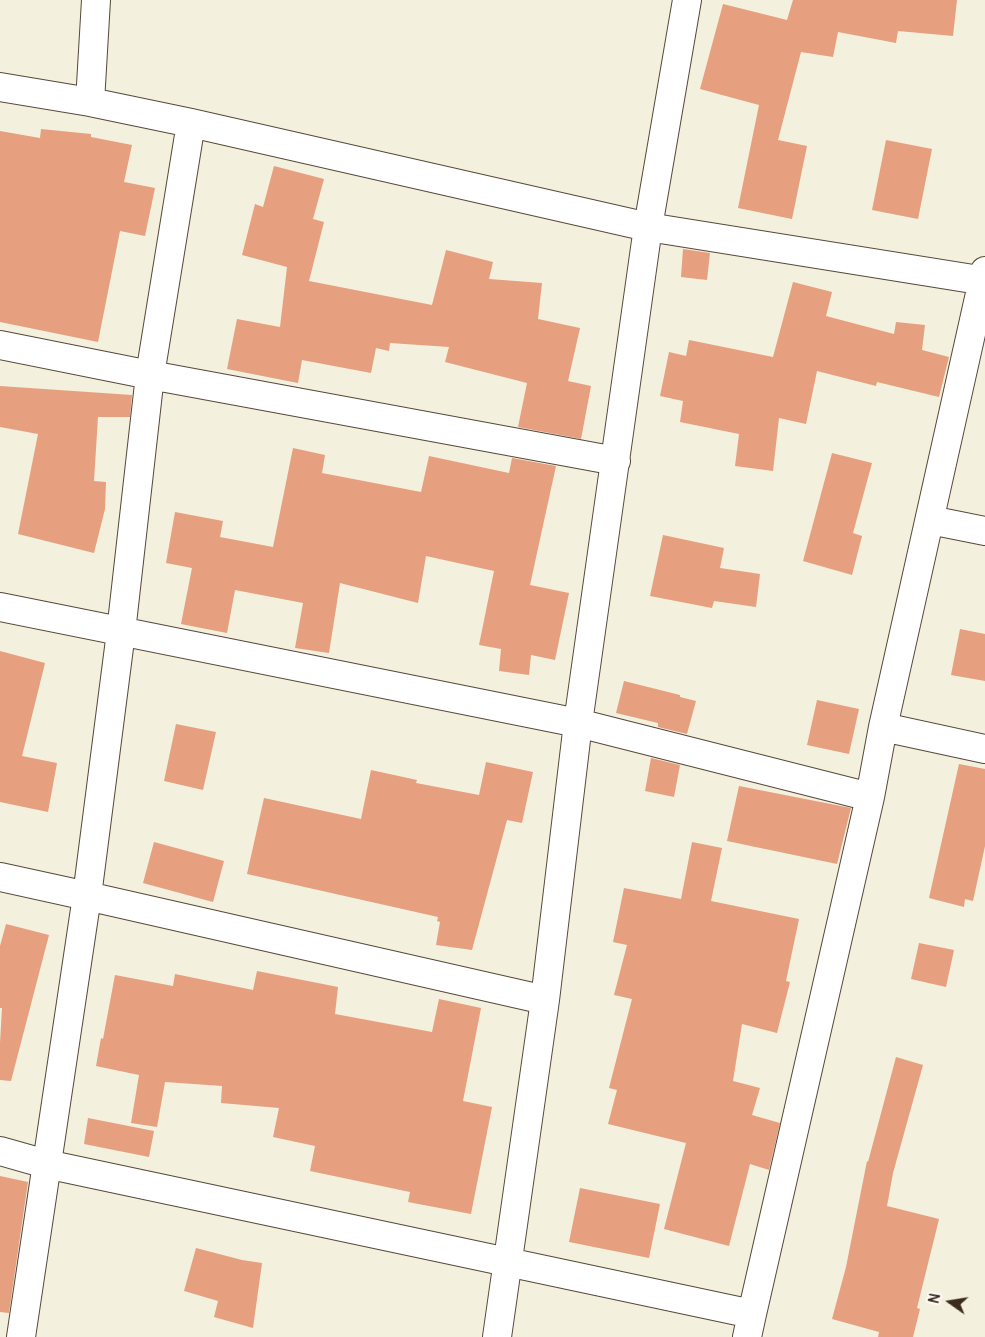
<!DOCTYPE html>
<style>
body{margin:0}
#map{position:relative;width:985px;height:1337px;overflow:hidden;background:#f3f0dd;font-family:Pangolin,sans-serif}
canvas{display:block}
.north{position:absolute;left:925px;top:1277px;width:50px;height:50px;-webkit-text-stroke:4px #fdfcf7;paint-order:stroke;rotate:283deg;font-size:14px;font-weight:700;line-height:20px;text-align:center;color:#3b2a1e}
.north::after{content:'';display:block;margin:auto;width:18px;height:22px;background:#3b2a1e;clip-path:polygon(50% 0,100% 100%,50% 72%,0 100%)}
</style>
<div id="map">
<canvas width="985" height="1337"></canvas>
<div class="north">N</div>
</div>
<script>
const context = document.querySelector('canvas').getContext('2d');
context.lineJoin = 'round';
function paint(path, color) {
  context.fillStyle = color;
  context.fill(path, 'evenodd');
}
function stroke(path, color, width, dash) {
  context.strokeStyle = color;
  context.lineWidth = width;
  context.lineCap = dash ? 'butt' : 'round';
  context.setLineDash(dash || []);
  context.stroke(path);
}
const building = new Path2D(`
 M 793,0 L 957,0 L 953,36 L 898,31 L 896,43 L 838,32 L 833,57 L 801,52 L 778,140 L 807,146 L 792,219 L 738,208 L 759,105 L 700,89 L 723,4 L 787,20 Z
 M 41,129 L 91,134 L 91,137 L 132,145 L 124,182 L 155,188 L 145,236 L 120,231 L 98,342 L 0,322 L 0,131 L 40,138 Z
 M 886,140 L 932,149 L 918,219 L 872,210 Z
 M 274,166 L 324,179 L 313,219 L 324,222 L 309,281 L 432,305 L 446,250 L 493,262 L 489,279 L 542,283 L 538,319 L 580,328 L 568,381 L 591,386 L 581,439 L 518,427 L 527,383 L 445,362 L 449,347 L 390,343 L 389,351 L 376,348 L 371,373 L 302,360 L 298,383 L 227,369 L 237,319 L 280,327 L 287,267 L 242,255 L 255,204 L 263,207 Z
 M 683,249 L 710,253 L 707,280 L 681,277 Z
 M 793,282 L 832,292 L 826,316 L 894,334 L 896,322 L 925,325 L 922,350 L 949,357 L 939,397 L 877,382 L 876,386 L 817,371 L 806,424 L 779,418 L 773,471 L 735,466 L 739,434 L 680,422 L 683,401 L 660,396 L 669,352 L 686,356 L 689,340 L 773,357 Z
 M 0,386 L 132,395 L 130,417 L 98,417 L 94,481 L 106,482 L 105,509 L 94,553 L 18,534 L 38,434 L 0,427 Z
 M 293,448 L 325,455 L 322,473 L 421,492 L 429,456 L 509,473 L 512,458 L 556,466 L 530,585 L 569,593 L 555,660 L 531,655 L 529,675 L 499,671 L 501,649 L 479,645 L 494,571 L 426,556 L 418,603 L 340,583 L 329,653 L 295,648 L 303,603 L 235,590 L 227,633 L 181,624 L 192,568 L 166,563 L 175,512 L 223,521 L 220,537 L 273,547 Z
 M 832,453 L 872,463 L 853,533 L 862,536 L 852,575 L 803,561 Z
 M 663,535 L 724,548 L 720,568 L 760,574 L 756,607 L 714,601 L 712,608 L 650,596 Z
 M 960,629 L 985,634 L 985,681 L 951,675 Z
 M 0,651 L 45,663 L 22,756 L 57,763 L 48,812 L 0,802 Z
 M 624,681 L 680,695 L 680,697 L 696,701 L 687,734 L 658,727 L 658,723 L 616,713 Z
 M 817,700 L 859,709 L 849,754 L 807,745 Z
 M 176,724 L 216,732 L 203,790 L 164,781 Z
 M 651,758 L 680,765 L 674,797 L 645,791 Z
 M 486,762 L 533,772 L 522,823 L 507,820 L 472,950 L 436,945 L 440,922 L 437,921 L 438,917 L 247,874 L 264,798 L 361,819 L 371,770 L 417,780 L 416,783 L 479,795 Z
 M 959,764 L 985,769 L 985,846 L 973,901 L 965,899 L 964,907 L 929,898 Z
 M 739,786 L 851,808 L 837,864 L 727,841 Z
 M 154,842 L 224,861 L 213,902 L 143,883 Z
 M 692,842 L 722,848 L 711,901 L 799,919 L 786,981 L 790,982 L 777,1033 L 742,1024 L 733,1081 L 760,1088 L 752,1115 L 780,1123 L 769,1170 L 750,1164 L 729,1246 L 664,1229 L 686,1143 L 608,1124 L 617,1090 L 609,1088 L 632,999 L 614,995 L 627,945 L 613,942 L 624,888 L 681,899 Z
 M 6,924 L 49,935 L 11,1081 L 0,1080 L 0,1043 L 2,1008 L 0,1008 L 0,946 Z
 M 919,943 L 954,950 L 946,987 L 911,979 Z
 M 257,971 L 338,987 L 335,1014 L 432,1032 L 439,999 L 481,1008 L 463,1101 L 492,1107 L 471,1214 L 408,1202 L 410,1192 L 310,1171 L 315,1146 L 273,1137 L 279,1108 L 221,1103 L 222,1086 L 165,1082 L 157,1127 L 131,1123 L 139,1075 L 96,1066 L 101,1038 L 103,1039 L 115,975 L 173,986 L 175,974 L 253,990 Z
 M 896,1057 L 923,1065 L 893,1173 L 887,1206 L 939,1219 L 917,1308 L 920,1309 L 913,1337 L 878,1337 L 879,1332 L 832,1319 L 846,1267 L 867,1161 L 868,1162 Z
 M 88,1118 L 154,1131 L 149,1157 L 84,1144 Z
 M 0,1176 L 28,1182 L 9,1313 L 0,1312 Z
 M 580,1188 L 660,1204 L 649,1258 L 569,1242 Z
 M 196,1248 L 242,1260 L 262,1263 L 253,1328 L 214,1317 L 218,1301 L 184,1291 Z`);
const minor = new Path2D(`
 M 0,87 L 90,102 L 191,123 L 648,227 L 985,281
 M 90,102 L 96,0
 M 0,345 L 150,375 L 616,461
 M 930,520 L 985,531
 M 0,607 L 578,723 L 870,797
 M 883,727 L 985,749
 M 0,877 L 87,896 L 545,1000
 M 0,1151 L 46,1164 L 752,1314
 M 21,1337 L 87,896 L 121,632 L 150,375 L 191,123
 M 497,1337 L 545,1000 L 578,723 L 648,227 L 687,0
 M 747,1337 L 752,1314 L 870,797 L 883,727 L 985,271`);
paint(building, '#e69f7f');
stroke(minor, '#57483b', 30);
stroke(minor, '#fff', 28);
</script>
